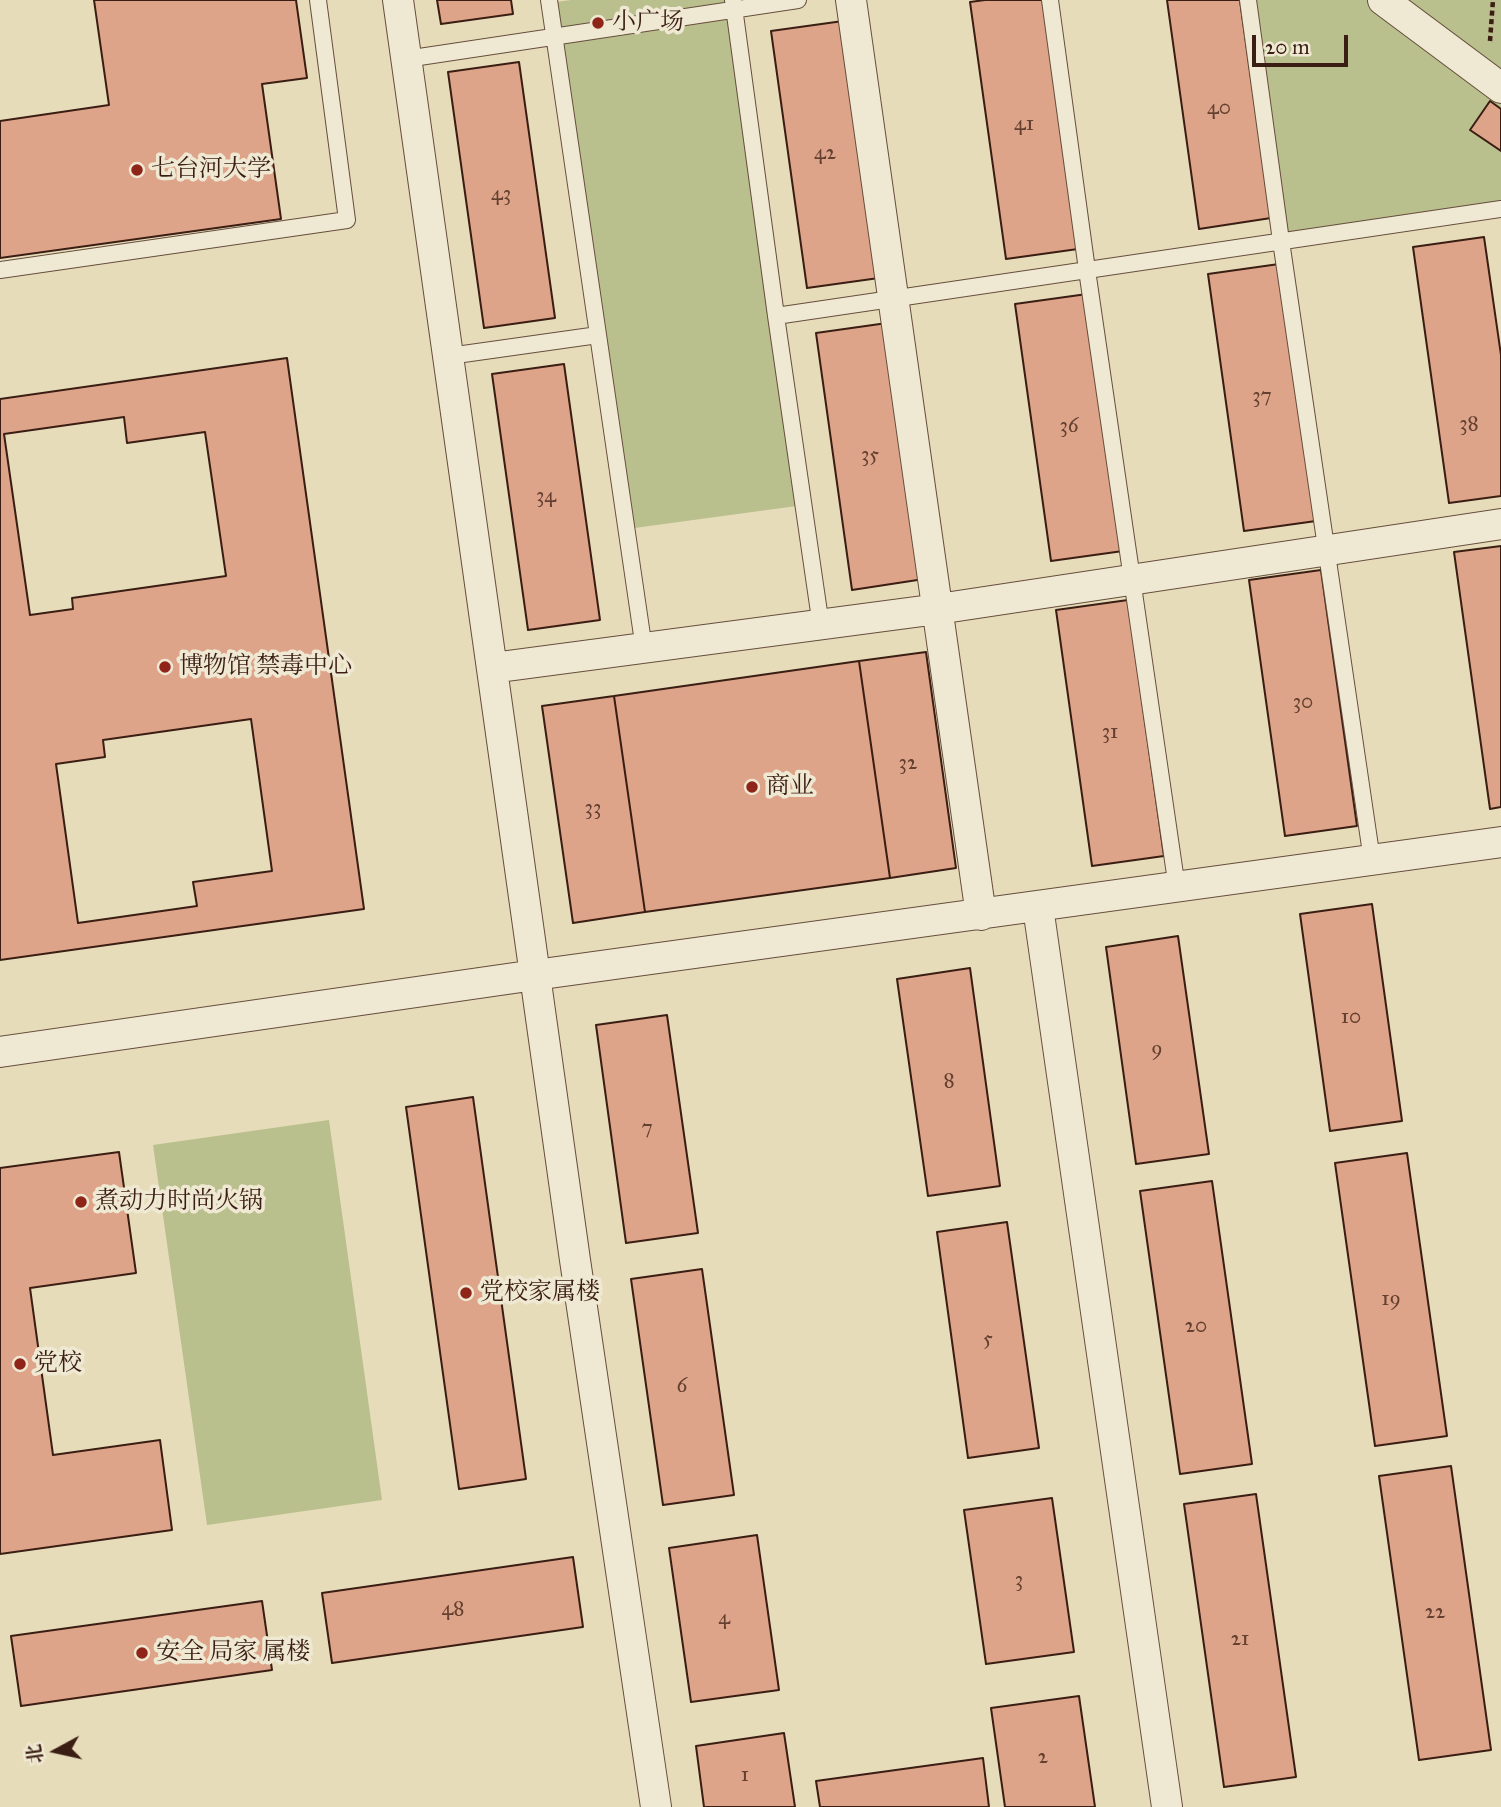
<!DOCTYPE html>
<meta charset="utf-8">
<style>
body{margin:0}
#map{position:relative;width:1501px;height:1807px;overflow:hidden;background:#e7dcba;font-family:"IM FELL Great Primer","Noto Serif SC",serif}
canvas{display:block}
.north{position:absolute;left:21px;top:1716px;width:70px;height:70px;-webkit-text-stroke:5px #efe8d2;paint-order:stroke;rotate:262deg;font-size:19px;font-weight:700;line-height:28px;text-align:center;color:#3b1e13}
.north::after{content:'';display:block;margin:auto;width:24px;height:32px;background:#3b1e13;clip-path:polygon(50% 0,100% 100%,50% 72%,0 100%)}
.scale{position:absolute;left:1252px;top:35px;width:96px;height:32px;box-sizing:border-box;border:4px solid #3b1e13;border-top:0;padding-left:9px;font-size:21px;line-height:24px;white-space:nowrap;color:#3b1e13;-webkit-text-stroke:5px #efe8d2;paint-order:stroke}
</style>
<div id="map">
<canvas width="1501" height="1807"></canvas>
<div class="north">北</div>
<div class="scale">20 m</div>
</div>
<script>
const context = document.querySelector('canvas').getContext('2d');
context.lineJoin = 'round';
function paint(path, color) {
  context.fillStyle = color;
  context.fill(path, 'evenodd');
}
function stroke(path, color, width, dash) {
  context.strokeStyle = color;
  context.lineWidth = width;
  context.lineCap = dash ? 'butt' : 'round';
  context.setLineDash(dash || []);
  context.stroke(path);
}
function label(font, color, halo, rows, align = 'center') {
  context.font = font + ' "IM FELL Great Primer","Noto Serif SC",serif';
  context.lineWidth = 7;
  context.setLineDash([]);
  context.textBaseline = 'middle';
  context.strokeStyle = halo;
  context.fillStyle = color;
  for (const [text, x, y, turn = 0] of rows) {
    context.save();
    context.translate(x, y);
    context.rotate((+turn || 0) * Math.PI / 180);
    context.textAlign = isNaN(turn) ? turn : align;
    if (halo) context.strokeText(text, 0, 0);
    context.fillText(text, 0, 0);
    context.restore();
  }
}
const green = new Path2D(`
 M 571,0 L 733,0 L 804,505 L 627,529 L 549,3 Z
 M 1248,0 L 1501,0 L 1501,209 L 1281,241 Z
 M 329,1120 L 382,1500 L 207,1525 L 153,1145 Z`);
const building = new Path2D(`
 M 94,0 L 296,0 L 307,78 L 262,84 L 281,219 L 0,258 L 0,121 L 109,105 Z
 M 437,0 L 511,0 L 513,14 L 441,24 Z
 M 985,0 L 1043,0 L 1078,249 L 1006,259 L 970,2 Z
 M 1167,0 L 1240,0 L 1271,218 L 1199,229 Z
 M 843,21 L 879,278 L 807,288 L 771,31 Z
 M 519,62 L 555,318 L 484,328 L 448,72 Z
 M 1490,101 L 1501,109 L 1501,151 L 1470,130 Z
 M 1484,237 L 1501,355 L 1501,496 L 1449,503 L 1413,247 Z
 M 1279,264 L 1316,521 L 1244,531 L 1208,274 Z
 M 1087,294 L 1123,551 L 1051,561 L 1015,304 Z
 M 887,323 L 924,579 L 852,590 L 816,333 Z
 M 287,358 L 364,909 L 0,960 L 0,399 ZM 124,417 L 127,443 L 205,432 L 226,576 L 72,598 L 73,609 L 30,615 L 4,434 ZM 251,719 L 272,871 L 193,882 L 197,906 L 78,923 L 56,764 L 105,757 L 103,740 Z
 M 564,364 L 600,620 L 528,630 L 492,374 Z
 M 1501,546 L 1501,807 L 1490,809 L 1454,552 Z
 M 1321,570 L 1357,826 L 1285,836 L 1249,580 Z
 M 1128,600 L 1164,856 L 1092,866 L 1056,610 Z
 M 926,652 L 956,868 L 890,878 L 859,661 Z
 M 859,661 L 890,878 L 645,912 L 614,696 Z
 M 614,696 L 645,912 L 573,923 L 542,706 Z
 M 1372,904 L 1402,1121 L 1330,1131 L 1300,914 Z
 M 1178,936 L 1209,1154 L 1136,1164 L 1106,947 Z
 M 970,968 L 1000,1186 L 928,1196 L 897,979 Z
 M 667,1015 L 698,1233 L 626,1243 L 596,1025 Z
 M 473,1097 L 526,1479 L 459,1489 L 406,1107 Z
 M 119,1152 L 136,1273 L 30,1288 L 53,1455 L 160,1440 L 172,1530 L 0,1554 L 0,1168 Z
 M 1407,1153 L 1447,1436 L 1375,1446 L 1335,1163 Z
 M 1212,1181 L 1252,1464 L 1180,1474 L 1140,1191 Z
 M 1007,1222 L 1039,1448 L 968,1458 L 937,1232 Z
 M 702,1269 L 734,1495 L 663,1505 L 631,1279 Z
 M 1451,1466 L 1491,1750 L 1419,1760 L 1379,1476 Z
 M 1256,1494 L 1296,1777 L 1224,1787 L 1184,1504 Z
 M 1052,1498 L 1074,1652 L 986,1664 L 964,1510 Z
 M 757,1535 L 779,1690 L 691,1702 L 669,1548 Z
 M 573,1557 L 583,1627 L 332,1663 L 322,1593 Z
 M 262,1601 L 272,1670 L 21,1706 L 11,1636 Z
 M 1079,1696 L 1095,1807 L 1005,1807 L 991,1708 Z
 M 784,1733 L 795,1807 L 704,1807 L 696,1746 Z
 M 983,1758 L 989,1807 L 820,1807 L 816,1781 Z`);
const path = new Path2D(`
 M 1490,41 L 1493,0`);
const service = new Path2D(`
 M 549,0 L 644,649
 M 733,0 L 776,316 L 821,626
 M 1050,0 L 1087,270 L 1177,888
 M 1248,0 L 1281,241 L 1372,860
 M 406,59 L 798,0
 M 0,270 L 347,220 L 318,0
 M 776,316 L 1501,209
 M 449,356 L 598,335`);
const minor = new Path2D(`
 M 398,0 L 575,1260 L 656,1807
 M 851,0 C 892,305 939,610 981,915
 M 1383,0 L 1501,88
 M 492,668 L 938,609 L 1501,524
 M 1038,907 L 1167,1807
 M 0,1052 L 535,975 L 1501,842`);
const markers = [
 [598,23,7,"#8f2418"],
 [137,170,7,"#8f2418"],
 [165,667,7,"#8f2418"],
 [752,787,7,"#8f2418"],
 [81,1202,7,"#8f2418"],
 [466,1293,7,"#8f2418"],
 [20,1364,7,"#8f2418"],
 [142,1653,7,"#8f2418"]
];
const numberNames = [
 ["40",1219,109],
 ["41",1024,125],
 ["42",825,154],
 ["43",501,195],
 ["37",1262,397],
 ["38",1469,425],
 ["36",1069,427],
 ["35",870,456],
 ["34",546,497],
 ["30",1303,703],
 ["31",1110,733],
 ["32",908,764],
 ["33",593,809],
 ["10",1351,1018],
 ["9",1157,1050],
 ["8",949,1082],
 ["7",647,1129],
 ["19",1391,1300],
 ["20",1196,1327],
 ["5",988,1340],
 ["6",682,1387],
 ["3",1019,1581],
 ["48",453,1610],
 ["22",1435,1613],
 ["4",724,1619],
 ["21",1240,1640],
 ["2",1043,1758],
 ["1",745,1776]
];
const poiNames = [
 ["小广场",612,23],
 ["七台河大学",151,170],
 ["博物馆 禁毒中心",179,667],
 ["商业",766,787],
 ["煮动力时尚火锅",95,1202],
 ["党校家属楼",480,1293],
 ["党校",34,1364],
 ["安全 局家 属楼",156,1653]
];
paint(green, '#b9bf8d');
paint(building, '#dea489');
stroke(building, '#3b1e13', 2);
stroke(service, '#664e3d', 18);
stroke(minor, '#664e3d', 32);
stroke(path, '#3b1e13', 4.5, [5, 3.5]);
stroke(service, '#efe8d2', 16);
stroke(minor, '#efe8d2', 30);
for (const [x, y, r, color] of markers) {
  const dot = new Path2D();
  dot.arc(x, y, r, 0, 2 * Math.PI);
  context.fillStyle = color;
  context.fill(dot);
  stroke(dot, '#efe8d2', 2.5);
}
label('21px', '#644030', null, numberNames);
label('24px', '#3b1e13', '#efe8d2', poiNames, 'left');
</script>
